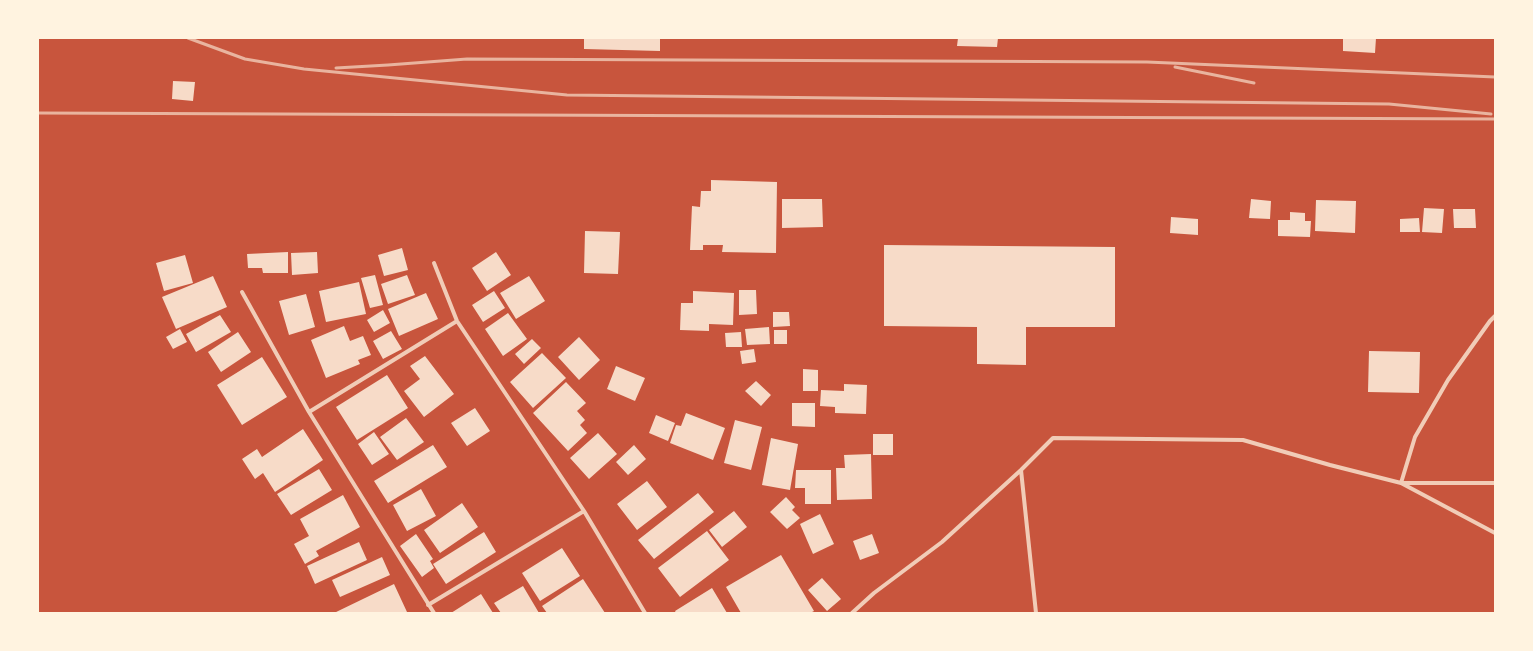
<!DOCTYPE html>
<style>
body{margin:0}
#map{position:relative;width:1533px;height:651px;overflow:hidden;background:#c8553d;font-family:"Source Sans 3",sans-serif}
canvas{display:block}
.frame{position:absolute;inset:0;border:39px solid #fff3e0;pointer-events:none}
</style>
<div id="map">
<canvas width="1533" height="651"></canvas>
<div class="frame"></div>
</div>
<script>
const context = document.querySelector('canvas').getContext('2d');
context.lineJoin = 'round';
function paint(path, color) {
  context.fillStyle = color;
  context.fill(path, 'evenodd');
}
function stroke(path, color, width, dash) {
  context.strokeStyle = color;
  context.lineWidth = width;
  context.lineCap = dash ? 'butt' : 'round';
  context.setLineDash(dash || []);
  context.stroke(path);
}
const building = new Path2D(`
 M 584,38 L 660,38 L 660,51 L 584,49 Z
 M 958,38 L 998,38 L 997,47 L 957,46 Z
 M 1343,38 L 1376,38 L 1375,53 L 1343,51 Z
 M 173,81 L 195,82 L 193,101 L 172,99 Z
 M 711,180 L 777,182 L 776,253 L 722,252 L 723,245 L 703,245 L 703,250 L 690,250 L 692,206 L 700,207 L 701,191 L 711,191 Z
 M 782,199 L 822,199 L 823,227 L 782,228 Z
 M 1251,199 L 1271,201 L 1270,219 L 1249,218 Z
 M 1316,200 L 1356,201 L 1355,233 L 1315,231 Z
 M 1424,208 L 1444,209 L 1442,233 L 1422,232 Z
 M 1453,209 L 1475,209 L 1476,228 L 1454,228 Z
 M 1290,212 L 1305,213 L 1305,221 L 1311,221 L 1310,237 L 1278,236 L 1278,220 L 1290,220 Z
 M 1171,217 L 1198,219 L 1198,235 L 1170,233 Z
 M 1419,218 L 1420,232 L 1400,232 L 1400,219 Z
 M 585,231 L 620,232 L 618,274 L 584,273 Z
 M 884,245 L 1115,247 L 1115,327 L 1026,327 L 1026,365 L 977,364 L 977,327 L 884,326 Z
 M 402,248 L 408,270 L 384,276 L 378,255 Z
 M 288,252 L 288,273 L 263,273 L 262,268 L 248,268 L 247,254 Z
 M 317,252 L 318,273 L 292,275 L 291,253 Z
 M 496,252 L 511,275 L 487,291 L 472,268 Z
 M 185,255 L 193,283 L 164,291 L 156,263 Z
 M 375,275 L 383,305 L 370,308 L 361,278 Z
 M 407,275 L 415,295 L 388,304 L 381,284 Z
 M 213,276 L 227,307 L 176,329 L 162,297 Z
 M 529,276 L 545,301 L 516,319 L 500,293 Z
 M 359,282 L 366,314 L 326,322 L 319,291 Z
 M 739,290 L 756,290 L 757,314 L 739,315 Z
 M 494,291 L 505,308 L 483,322 L 472,305 Z
 M 693,291 L 734,293 L 733,325 L 709,324 L 709,331 L 680,330 L 681,303 L 693,303 Z
 M 426,293 L 438,319 L 399,336 L 388,309 Z
 M 306,294 L 315,327 L 289,335 L 279,301 Z
 M 383,310 L 390,323 L 374,332 L 367,320 Z
 M 773,312 L 789,312 L 790,326 L 773,327 Z
 M 508,313 L 527,339 L 503,356 L 485,329 Z
 M 220,315 L 231,332 L 196,352 L 186,334 Z
 M 344,326 L 350,341 L 363,336 L 371,355 L 358,360 L 360,364 L 326,378 L 311,340 Z
 M 769,327 L 770,344 L 747,345 L 745,329 Z
 M 180,329 L 187,342 L 173,349 L 166,337 Z
 M 774,330 L 787,330 L 787,344 L 774,344 Z
 M 391,331 L 402,349 L 383,359 L 373,341 Z
 M 238,332 L 251,352 L 221,372 L 208,352 Z
 M 741,332 L 742,347 L 726,347 L 725,333 Z
 M 579,337 L 600,360 L 579,380 L 558,357 Z
 M 532,339 L 541,348 L 524,364 L 515,354 Z
 M 754,349 L 756,362 L 742,364 L 740,351 Z
 M 1369,351 L 1420,352 L 1419,393 L 1368,392 Z
 M 542,353 L 566,378 L 533,408 L 510,382 Z
 M 425,356 L 454,394 L 424,417 L 404,391 L 420,379 L 410,366 Z
 M 262,357 L 287,397 L 242,425 L 217,385 Z
 M 616,366 L 645,378 L 635,401 L 607,389 Z
 M 803,369 L 818,370 L 818,391 L 803,391 Z
 M 387,375 L 408,408 L 357,440 L 336,407 Z
 M 756,381 L 771,395 L 761,406 L 745,391 Z
 M 566,382 L 586,403 L 577,411 L 585,420 L 580,425 L 587,433 L 568,451 L 533,413 Z
 M 844,384 L 867,385 L 866,414 L 835,413 L 835,407 L 820,406 L 821,390 L 844,391 Z
 M 792,403 L 815,403 L 815,427 L 792,426 Z
 M 475,408 L 490,431 L 467,446 L 451,423 Z
 M 686,413 L 725,428 L 713,460 L 670,443 L 676,425 L 681,426 Z
 M 656,415 L 675,423 L 668,441 L 649,433 Z
 M 406,418 L 424,442 L 397,460 L 380,437 Z
 M 735,420 L 762,427 L 751,470 L 724,463 Z
 M 303,429 L 323,460 L 275,492 L 263,473 L 255,479 L 242,459 L 257,449 L 262,457 Z
 M 374,432 L 389,454 L 372,465 L 358,444 Z
 M 598,433 L 617,454 L 589,479 L 570,458 Z
 M 873,434 L 893,434 L 893,455 L 873,455 Z
 M 771,438 L 798,444 L 790,490 L 762,485 Z
 M 433,445 L 447,467 L 388,503 L 374,481 Z
 M 634,445 L 646,459 L 628,475 L 616,462 Z
 M 871,454 L 872,499 L 837,500 L 836,468 L 845,468 L 844,455 Z
 M 319,469 L 332,490 L 291,515 L 277,494 Z
 M 796,470 L 831,470 L 831,504 L 805,504 L 805,488 L 795,488 Z
 M 647,481 L 667,507 L 637,530 L 617,504 Z
 M 421,489 L 436,516 L 407,531 L 393,505 Z
 M 698,493 L 714,512 L 654,559 L 638,540 Z
 M 343,495 L 360,527 L 316,551 L 319,556 L 305,564 L 294,544 L 309,536 L 300,519 Z
 M 786,497 L 795,507 L 792,510 L 800,518 L 787,529 L 770,512 Z
 M 462,503 L 478,527 L 440,553 L 424,530 Z
 M 734,511 L 747,527 L 722,547 L 709,530 Z
 M 820,514 L 834,544 L 813,554 L 800,524 Z
 M 707,531 L 729,560 L 680,597 L 658,568 Z
 M 484,532 L 496,552 L 446,584 L 433,564 Z
 M 416,534 L 433,559 L 430,561 L 434,568 L 422,577 L 400,546 Z
 M 872,534 L 879,553 L 860,560 L 853,541 Z
 M 359,542 L 367,560 L 315,584 L 307,566 Z
 M 562,548 L 580,576 L 540,601 L 522,573 Z
 M 781,555 L 814,611 L 810,613 L 741,613 L 726,587 Z
 M 382,557 L 390,575 L 340,597 L 332,580 Z
 M 822,578 L 841,599 L 827,611 L 808,590 Z
 M 583,579 L 605,613 L 547,613 L 542,606 Z
 M 394,584 L 407,612 L 334,613 Z
 M 523,586 L 539,613 L 501,613 L 494,603 Z
 M 712,588 L 727,613 L 676,613 L 675,611 Z
 M 481,594 L 493,613 L 451,613 Z`);
const minor = new Path2D(`
 M 434,263 L 457,321 L 584,511 L 645,613
 M 242,292 L 309,412 L 434,613
 M 1495,316 L 1490,321 L 1448,380 L 1415,437 L 1401,483 L 1495,483
 M 309,412 L 457,321
 M 1021,470 L 1036,613
 M 428,605 L 584,511
 M 852,613 L 874,593 L 942,542 L 1021,470 L 1053,438 L 1243,440 L 1330,465 L 1401,483 L 1495,533`);
const rail = new Path2D(`
 M 188,38 L 245,59 L 304,69 L 567,95 L 1389,104 L 1491,114
 M 1175,67 L 1254,83
 M 336,68 L 388,65 L 467,59 L 1147,62 L 1495,77
 M 38,113 L 1495,119`);
paint(building, '#f7dbc8');
stroke(minor, '#f1ccb7', 4);
stroke(rail, '#e9b49f', 3);
</script>
